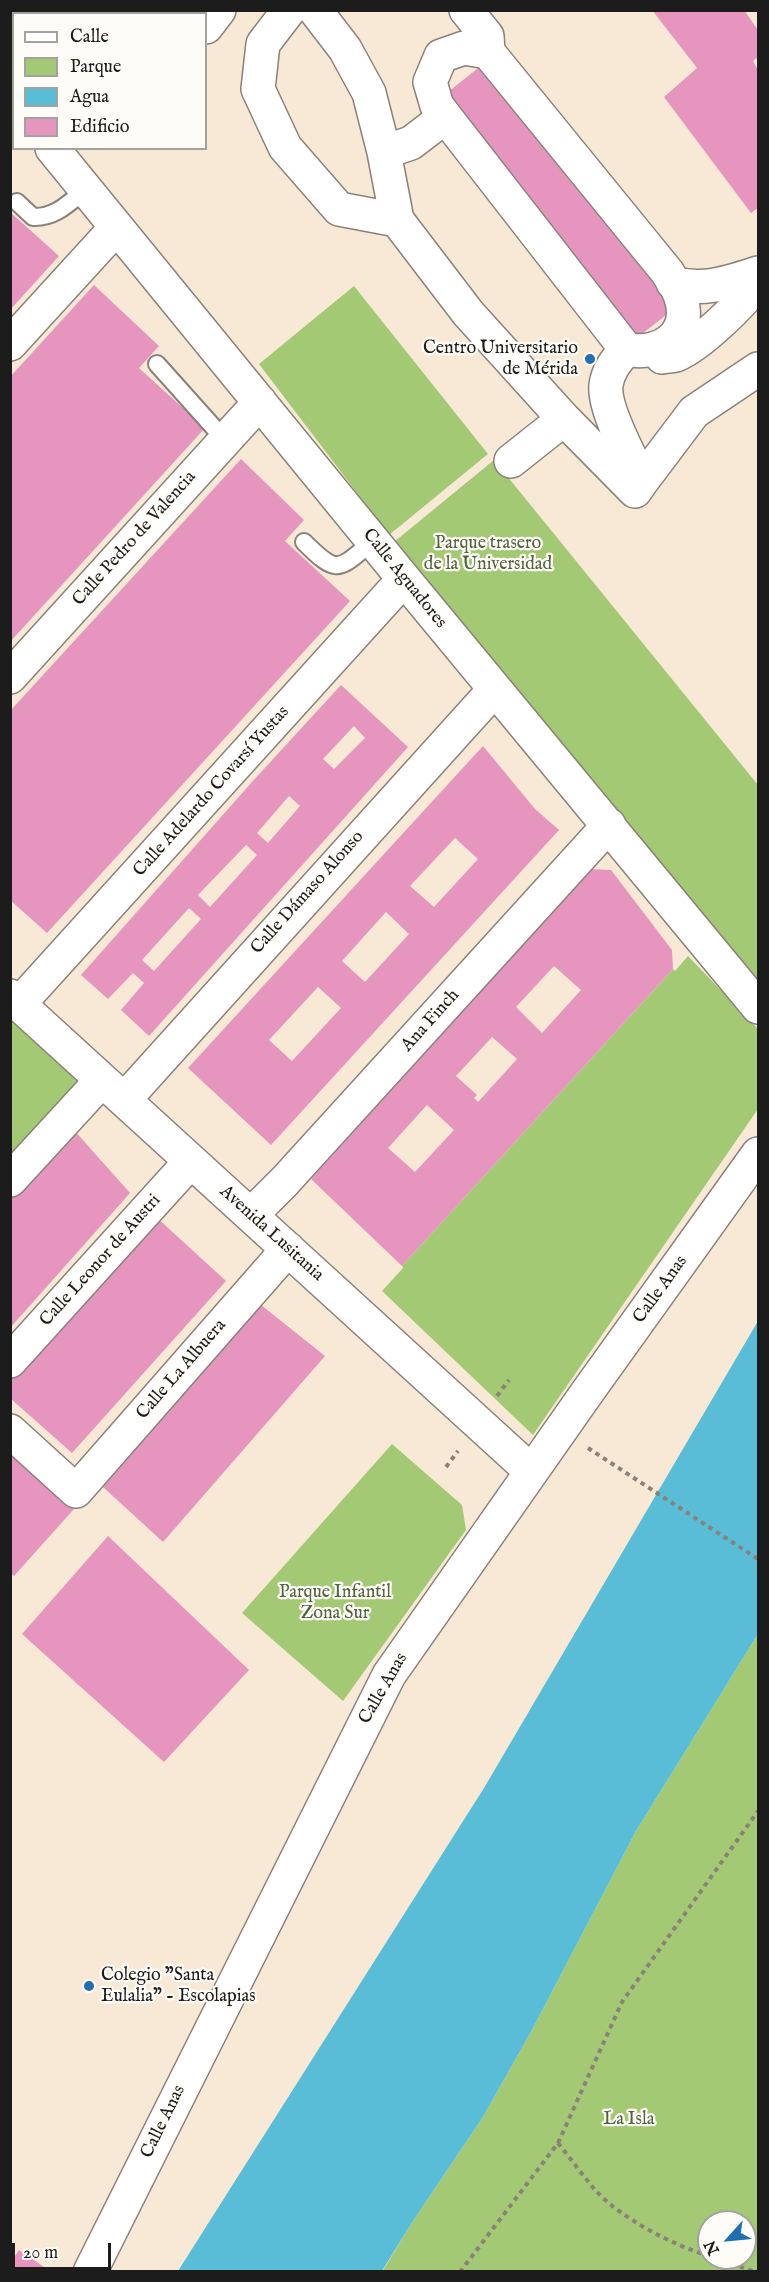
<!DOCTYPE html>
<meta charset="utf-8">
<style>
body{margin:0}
#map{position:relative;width:769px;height:2282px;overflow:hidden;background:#f8e9d6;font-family:"IM FELL English",serif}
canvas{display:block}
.frame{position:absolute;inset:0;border:12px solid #1c1c1c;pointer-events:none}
.legend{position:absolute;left:12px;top:12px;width:195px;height:138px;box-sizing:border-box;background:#fdfcf7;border:2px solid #a3a29f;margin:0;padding:8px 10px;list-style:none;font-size:18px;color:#1c1c1c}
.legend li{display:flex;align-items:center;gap:12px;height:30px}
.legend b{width:30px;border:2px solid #a3a29f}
.north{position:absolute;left:697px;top:2210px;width:60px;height:60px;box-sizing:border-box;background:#fdfcf7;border:2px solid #a3a29f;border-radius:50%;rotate:243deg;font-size:16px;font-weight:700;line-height:24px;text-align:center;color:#1c1c1c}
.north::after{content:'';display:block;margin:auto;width:21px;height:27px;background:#1f6fb2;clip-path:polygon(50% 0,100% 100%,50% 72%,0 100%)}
.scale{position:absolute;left:12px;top:2243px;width:99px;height:27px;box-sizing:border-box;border:3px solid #1c1c1c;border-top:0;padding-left:8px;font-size:18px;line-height:21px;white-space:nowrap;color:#1c1c1c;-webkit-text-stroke:4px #fdfcf7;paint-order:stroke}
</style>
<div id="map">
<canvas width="769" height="2282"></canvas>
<div class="frame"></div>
<ul class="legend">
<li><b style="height:8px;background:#fff"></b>Calle</li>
<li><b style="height:16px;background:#a4c974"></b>Parque</li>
<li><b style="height:16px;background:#59bdd8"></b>Agua</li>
<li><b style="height:16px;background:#e595be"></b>Edificio</li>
</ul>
<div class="north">N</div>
<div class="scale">20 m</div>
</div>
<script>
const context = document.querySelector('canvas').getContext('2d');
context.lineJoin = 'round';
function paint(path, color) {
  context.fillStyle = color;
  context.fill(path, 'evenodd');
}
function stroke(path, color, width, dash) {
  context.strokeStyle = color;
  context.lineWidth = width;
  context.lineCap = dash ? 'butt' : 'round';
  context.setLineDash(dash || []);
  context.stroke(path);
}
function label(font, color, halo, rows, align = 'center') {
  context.font = font + ' "IM FELL English",serif';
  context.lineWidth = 4.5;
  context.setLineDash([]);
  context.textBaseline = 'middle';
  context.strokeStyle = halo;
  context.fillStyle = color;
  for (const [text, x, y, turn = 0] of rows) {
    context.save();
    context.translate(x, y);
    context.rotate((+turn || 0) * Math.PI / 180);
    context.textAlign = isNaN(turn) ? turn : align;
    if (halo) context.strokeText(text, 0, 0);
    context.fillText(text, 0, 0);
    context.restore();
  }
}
const green = new Path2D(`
 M 354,286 L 488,454 L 389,535 L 259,364 Z
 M 494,460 L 758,785 L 758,980 L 394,542 Z
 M 688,956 L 758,1029 L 758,1109 L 533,1435 L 382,1291 L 403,1268 L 402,1266 L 673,969 L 675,971 Z
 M 10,996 L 102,1080 L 10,1180 Z
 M 392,1444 L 462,1505 L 466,1530 L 343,1701 L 242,1613 Z
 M 758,1634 L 758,2271 L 382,2272 L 413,2221 L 483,2117 L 532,2030 L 636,1831 ZM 709,2222 L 745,2222 L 745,2258 L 709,2258 Z`);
const water = new Path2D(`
 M 758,1321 L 758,1634 L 636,1831 L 532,2030 L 483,2117 L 413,2221 L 382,2271 L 178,2271 L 484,1788 Z`);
const building = new Path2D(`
 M 10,10 L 125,10 L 121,14 L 14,14 L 14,49 L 10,45 Z
 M 652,10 L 744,10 L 758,30 L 758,57 L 753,61 L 758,70 L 758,208 L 751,213 L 664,97 L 697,68 Z
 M 482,65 L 674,309 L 634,340 L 443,96 Z
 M 10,212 L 59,256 L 10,310 Z
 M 94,285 L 159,346 L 139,368 L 205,428 L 10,642 L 10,377 Z
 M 241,459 L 304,520 L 285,541 L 350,601 L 47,933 L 10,900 L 10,711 Z
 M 341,685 L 408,747 L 149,1036 L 121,1010 L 144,983 L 133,973 L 108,999 L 81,975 L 252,782 ZM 354,726 L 365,738 L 334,769 L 323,759 ZM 289,796 L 300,806 L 268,843 L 257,833 ZM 246,845 L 257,855 L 210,907 L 198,895 ZM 189,908 L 201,919 L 154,971 L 142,960 Z
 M 483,746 L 535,809 L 559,830 L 271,1145 L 188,1068 ZM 455,838 L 478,859 L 434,907 L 410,886 ZM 386,912 L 409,934 L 365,982 L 342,961 ZM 318,987 L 341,1008 L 292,1061 L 269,1040 Z
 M 591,869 L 611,870 L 672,950 L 673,969 L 402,1266 L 311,1179 ZM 554,966 L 581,990 L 542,1033 L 516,1007 ZM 492,1037 L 517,1059 L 478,1102 L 474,1098 L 477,1095 L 456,1076 ZM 427,1105 L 454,1130 L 415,1172 L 388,1148 Z
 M 65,1120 L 130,1193 L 10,1328 L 10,1185 Z
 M 154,1215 L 226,1281 L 72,1453 L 10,1398 L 10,1378 Z
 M 261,1305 L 325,1356 L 163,1542 L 103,1487 Z
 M 10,1448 L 74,1509 L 14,1576 L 10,1573 Z
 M 108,1536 L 249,1670 L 164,1762 L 22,1634 Z
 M 19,2250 L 50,2271 L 10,2271 L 10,2264 Z`);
const path = new Path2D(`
 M 497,1396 L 509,1380
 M 588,1448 L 758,1559
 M 446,1467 L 458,1451
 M 558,2143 C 571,2159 583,2176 596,2191 C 622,2219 673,2245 709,2256
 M 714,2258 L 756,2272
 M 460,2272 L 558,2143 L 622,2002 L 758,1811`);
const lane = new Path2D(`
 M 17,202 L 33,217 C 55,218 69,203 85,190
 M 157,364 L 225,440
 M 304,542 C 338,576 338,570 373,541`);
const street = new Path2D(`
 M 289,10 L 263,44 L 258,89 L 285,147 L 339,209 L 397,220 L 468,313 L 564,419 L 635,491 L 642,481 C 631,459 603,408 606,385 C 608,370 617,360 626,349
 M 315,10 L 345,49 L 369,93 L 384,152 L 397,220
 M 466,10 L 487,36 L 488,52
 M 206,27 L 219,10
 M 464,48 L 488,52 L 668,273 C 672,281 679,289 681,298 C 693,335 659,357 626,349 L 437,106 L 430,82 L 441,56 Z
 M 10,97 L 14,101
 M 52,148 L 404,579 L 758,1007
 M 384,152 L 411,143 L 445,117
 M 673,283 C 703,292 730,282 758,273
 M 10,344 L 116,228
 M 662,357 C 666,356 672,356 676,355 C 700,345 743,303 758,282
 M 511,461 L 564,419
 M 642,481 L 694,412 L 758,369
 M 10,677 L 260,402
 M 10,996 L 531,1471
 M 19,1004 L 404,579
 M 124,1100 L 495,689
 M 10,1180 L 102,1080
 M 251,1215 L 285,1181 L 609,825
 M 10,1361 L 191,1161
 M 10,1431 L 76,1491 L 288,1249
 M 90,2272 L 389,1675 L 586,1394 L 758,1154`);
const markers = [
 [590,359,6,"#1f6fb2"],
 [89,1986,6,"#1f6fb2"]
];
const poiNames = [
 ["Centro Universitario",578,349],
 ["de Mérida",578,370],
 ["Colegio \"Santa",101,1976,"left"],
 ["Eulalia\" - Escolapias",101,1997,"left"]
];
const streetNames = [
 ["Calle Pedro de Valencia",135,539,-48],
 ["Calle Aguadores",404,579,51],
 ["Calle Adelardo Covarsí Yustas",212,792,-48],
 ["Calle Dámaso Alonso",308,893,-48],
 ["Ana Finch",431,1021,-48],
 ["Avenida Lusitania",271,1234,42],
 ["Calle Leonor de Austri",101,1261,-48],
 ["Calle Anas",661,1290,-54],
 ["Calle La Albuera",182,1370,-49],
 ["Calle Anas",384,1689,-60],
 ["Calle Anas",164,2122,-64]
];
const parkNames = [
 ["Parque trasero",488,544],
 ["de la Universidad",488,565],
 ["Parque Infantil",335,1593],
 ["Zona Sur",335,1614],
 ["La Isla",629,2120]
];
paint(green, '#a4c974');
paint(water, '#59bdd8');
paint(building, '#e595be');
stroke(lane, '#8a8279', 20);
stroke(street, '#8a8279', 36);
stroke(path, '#8a8279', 4, [4.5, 4.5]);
stroke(lane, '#fff', 16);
stroke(street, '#fff', 33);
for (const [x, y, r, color] of markers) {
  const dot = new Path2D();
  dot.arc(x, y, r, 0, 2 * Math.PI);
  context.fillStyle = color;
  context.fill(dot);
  stroke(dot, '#fdfcf7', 2);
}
label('18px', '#1c1c1c', '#fdfcf7', poiNames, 'right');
label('18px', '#1c1c1c', '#fdfcf7', streetNames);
label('18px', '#52613f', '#fdfcf7', parkNames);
</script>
